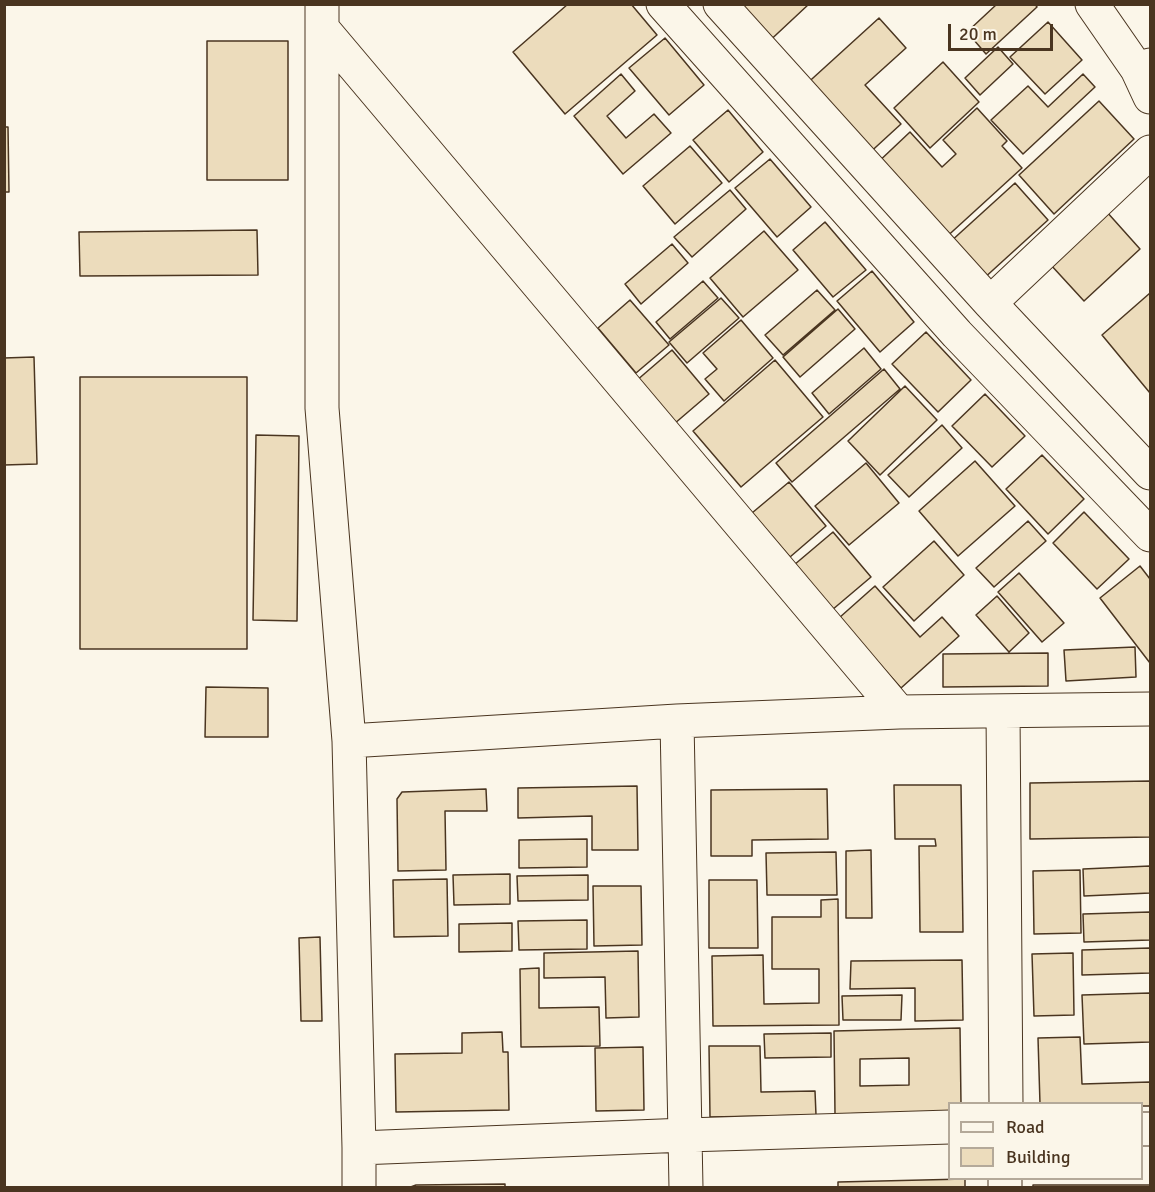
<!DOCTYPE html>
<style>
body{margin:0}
#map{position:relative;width:1155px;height:1192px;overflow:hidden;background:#fbf6e9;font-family:Signika,sans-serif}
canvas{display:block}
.frame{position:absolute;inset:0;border:6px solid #4a3520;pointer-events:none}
.legend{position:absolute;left:948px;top:1102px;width:195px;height:78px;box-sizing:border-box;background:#fbf6e9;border:2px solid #b4a999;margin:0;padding:8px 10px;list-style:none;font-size:18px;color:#4a3520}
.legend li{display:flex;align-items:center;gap:12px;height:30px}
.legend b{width:30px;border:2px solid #b4a999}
.scale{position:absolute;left:948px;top:24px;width:105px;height:27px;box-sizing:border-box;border:3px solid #4a3520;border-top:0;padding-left:8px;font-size:18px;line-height:21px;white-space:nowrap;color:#4a3520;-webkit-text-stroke:4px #fbf6e9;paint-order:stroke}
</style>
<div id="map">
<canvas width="1155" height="1192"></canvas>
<div class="frame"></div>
<ul class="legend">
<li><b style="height:8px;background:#fbf6e9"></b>Road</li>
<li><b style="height:16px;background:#ecdcbc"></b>Building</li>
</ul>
<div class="scale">20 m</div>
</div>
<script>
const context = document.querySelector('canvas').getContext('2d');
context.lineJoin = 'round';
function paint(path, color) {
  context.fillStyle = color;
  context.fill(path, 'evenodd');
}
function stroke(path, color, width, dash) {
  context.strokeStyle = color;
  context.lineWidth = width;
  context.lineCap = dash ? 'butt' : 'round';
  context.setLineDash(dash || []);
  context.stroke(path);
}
const building = new Path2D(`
 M 568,4 L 631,4 L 657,35 L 565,114 L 513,52 Z
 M 724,4 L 809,4 L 763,47 Z
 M 997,4 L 1035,4 L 1037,7 L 986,54 L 967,32 Z
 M 879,18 L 906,48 L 865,85 L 901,124 L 865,157 L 802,88 Z
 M 1048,22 L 1082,60 L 1045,94 L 1010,57 Z
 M 665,38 L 704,85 L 669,115 L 629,68 Z
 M 207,41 L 288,41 L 288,180 L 207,180 Z
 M 998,47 L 1013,64 L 980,95 L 965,78 Z
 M 943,62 L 979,102 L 930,148 L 894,108 Z
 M 621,74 L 635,91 L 607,116 L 626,138 L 654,114 L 671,133 L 623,174 L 574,116 Z
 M 1083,74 L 1095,87 L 1023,154 L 991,120 L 1028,86 L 1048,107 Z
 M 1099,101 L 1134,139 L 1054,214 L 1019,175 Z
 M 977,108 L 1007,141 L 1002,146 L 1022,168 L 942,241 L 874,166 L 910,132 L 942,167 L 956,154 L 943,140 Z
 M 728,110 L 763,152 L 729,182 L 693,140 Z
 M 4,127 L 8,127 L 9,192 L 4,192 Z
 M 690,146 L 722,183 L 675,224 L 643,186 Z
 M 770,159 L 811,207 L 777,237 L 735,188 Z
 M 1015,183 L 1048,220 L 982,280 L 949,243 Z
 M 730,190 L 746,209 L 692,257 L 674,237 Z
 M 1106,211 L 1140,249 L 1084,301 L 1050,264 Z
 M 825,222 L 866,270 L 833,297 L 793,250 Z
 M 257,230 L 258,275 L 80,276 L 79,232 Z
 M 764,231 L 798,270 L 743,317 L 710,278 Z
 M 672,244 L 688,263 L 641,304 L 625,284 Z
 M 872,271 L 914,322 L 880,352 L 837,301 Z
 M 703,281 L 718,298 L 670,339 L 656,322 Z
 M 817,290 L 835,310 L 783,355 L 765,335 Z
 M 1150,293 L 1150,393 L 1102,335 Z
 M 721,298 L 739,318 L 687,363 L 669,342 Z
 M 630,300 L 669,345 L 636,373 L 598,328 Z
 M 838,309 L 855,329 L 800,377 L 783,357 Z
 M 741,320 L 773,358 L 724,401 L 705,379 L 717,369 L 703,353 Z
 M 926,332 L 971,380 L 938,412 L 892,364 Z
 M 864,348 L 881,369 L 829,414 L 812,393 Z
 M 672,350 L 709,394 L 674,424 L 636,381 Z
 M 34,357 L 37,464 L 4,465 L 4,358 Z
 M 775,360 L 823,417 L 741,487 L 693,431 Z
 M 884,369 L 900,389 L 792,482 L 776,463 Z
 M 80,377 L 247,377 L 247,649 L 80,649 Z
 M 905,386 L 937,420 L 880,475 L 848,441 Z
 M 985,394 L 1025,436 L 992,467 L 952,426 Z
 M 942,425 L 962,448 L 909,497 L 888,475 Z
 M 256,435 L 299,436 L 297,621 L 253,620 Z
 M 1042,455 L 1084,499 L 1048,534 L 1006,489 Z
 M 975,461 L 1015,506 L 958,556 L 919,511 Z
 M 866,463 L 899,503 L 849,545 L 815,506 Z
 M 789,482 L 826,526 L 790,557 L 752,513 Z
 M 1084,512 L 1129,559 L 1097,589 L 1053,543 Z
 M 1028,521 L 1046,541 L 994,587 L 976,568 Z
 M 833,532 L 871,577 L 832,610 L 794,565 Z
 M 934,541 L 964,575 L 914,621 L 883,587 Z
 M 1140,566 L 1150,579 L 1150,663 L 1100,598 Z
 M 1019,573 L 1064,623 L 1042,642 L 998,592 Z
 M 875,586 L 920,637 L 942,617 L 959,636 L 901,688 L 839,618 Z
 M 997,596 L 1029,633 L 1009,652 L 976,615 Z
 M 1135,647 L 1136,677 L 1066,681 L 1064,650 Z
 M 1048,653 L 1048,686 L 943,687 L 943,654 Z
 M 206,687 L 268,688 L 268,737 L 205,737 Z
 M 1150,781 L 1150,837 L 1030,839 L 1030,783 Z
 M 894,785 L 961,785 L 963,932 L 920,932 L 919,846 L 936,846 L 935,839 L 895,839 Z
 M 637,786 L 638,850 L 592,850 L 592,816 L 518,818 L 518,788 Z
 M 486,789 L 487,811 L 445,811 L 446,870 L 398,871 L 397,799 L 402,792 Z
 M 827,789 L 828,839 L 752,840 L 752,856 L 711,856 L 711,790 Z
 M 587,839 L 587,867 L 519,868 L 519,840 Z
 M 871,850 L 872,918 L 846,918 L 846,851 Z
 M 836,852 L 837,895 L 767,895 L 766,853 Z
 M 1150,866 L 1150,893 L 1084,896 L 1083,869 Z
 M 1080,870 L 1081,933 L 1034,934 L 1033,871 Z
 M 510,874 L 510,904 L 454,905 L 453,875 Z
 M 588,875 L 588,900 L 518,901 L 517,876 Z
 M 447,879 L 448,936 L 394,937 L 393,880 Z
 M 709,880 L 757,880 L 758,948 L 709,948 Z
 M 593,886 L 641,886 L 642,945 L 594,946 Z
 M 838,899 L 839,1025 L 713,1026 L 712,956 L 763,955 L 764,1004 L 819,1003 L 819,969 L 772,969 L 772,917 L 821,917 L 821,900 Z
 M 1150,912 L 1150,940 L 1084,942 L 1083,914 Z
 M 587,920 L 587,949 L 519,950 L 518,921 Z
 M 512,923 L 512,951 L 459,952 L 459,924 Z
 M 320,937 L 322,1021 L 301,1021 L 299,938 Z
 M 1150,948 L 1150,973 L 1082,975 L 1082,950 Z
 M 638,951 L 639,1017 L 606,1018 L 605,977 L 544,978 L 544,953 Z
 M 1073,953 L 1074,1015 L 1034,1016 L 1032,954 Z
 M 962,960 L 963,1020 L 915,1021 L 915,988 L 850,989 L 851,961 Z
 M 539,968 L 539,1008 L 599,1007 L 600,1046 L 521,1047 L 520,969 Z
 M 1150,993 L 1150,1042 L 1084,1044 L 1082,995 Z
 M 902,995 L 901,1020 L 843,1020 L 842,996 Z
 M 960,1028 L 961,1104 L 950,1104 L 950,1112 L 835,1114 L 834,1031 ZM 909,1058 L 909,1085 L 860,1086 L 860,1059 Z
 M 502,1032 L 503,1052 L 508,1052 L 509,1110 L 396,1112 L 395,1054 L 462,1053 L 462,1033 Z
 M 831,1033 L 831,1057 L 765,1058 L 764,1034 Z
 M 1080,1037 L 1082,1084 L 1150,1082 L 1150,1106 L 1142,1106 L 1142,1104 L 1040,1104 L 1038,1038 Z
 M 709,1046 L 760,1046 L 761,1092 L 815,1091 L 816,1115 L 710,1117 Z
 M 643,1047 L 644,1110 L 596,1111 L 595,1048 Z
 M 965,1179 L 965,1188 L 838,1188 L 838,1182 Z
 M 505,1184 L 505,1188 L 408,1188 L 416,1185 Z
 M 1033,1185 L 1150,1185 L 1150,1188 L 1033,1188 Z`);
const minor = new Path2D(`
 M 322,4 L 322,408 L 349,741 L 359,1148 L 359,1188
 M 663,4 L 957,334 L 1150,535
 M 720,4 L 990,303 L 1150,473
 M 1092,4 L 1137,69 L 1150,65
 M 322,28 L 899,712
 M 1137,69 L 1150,97
 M 990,303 L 1150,152
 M 1003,711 L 1006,1104
 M 677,721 L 686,1188
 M 349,741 L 677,721 L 899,712 L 1150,709
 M 1142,1129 L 1150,1129
 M 359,1148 L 686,1135 L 950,1127
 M 1005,1188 L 1005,1178`);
paint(building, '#ecdcbc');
stroke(building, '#4a3520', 1.5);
stroke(minor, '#4a3520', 35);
stroke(minor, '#fbf6e9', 33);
</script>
